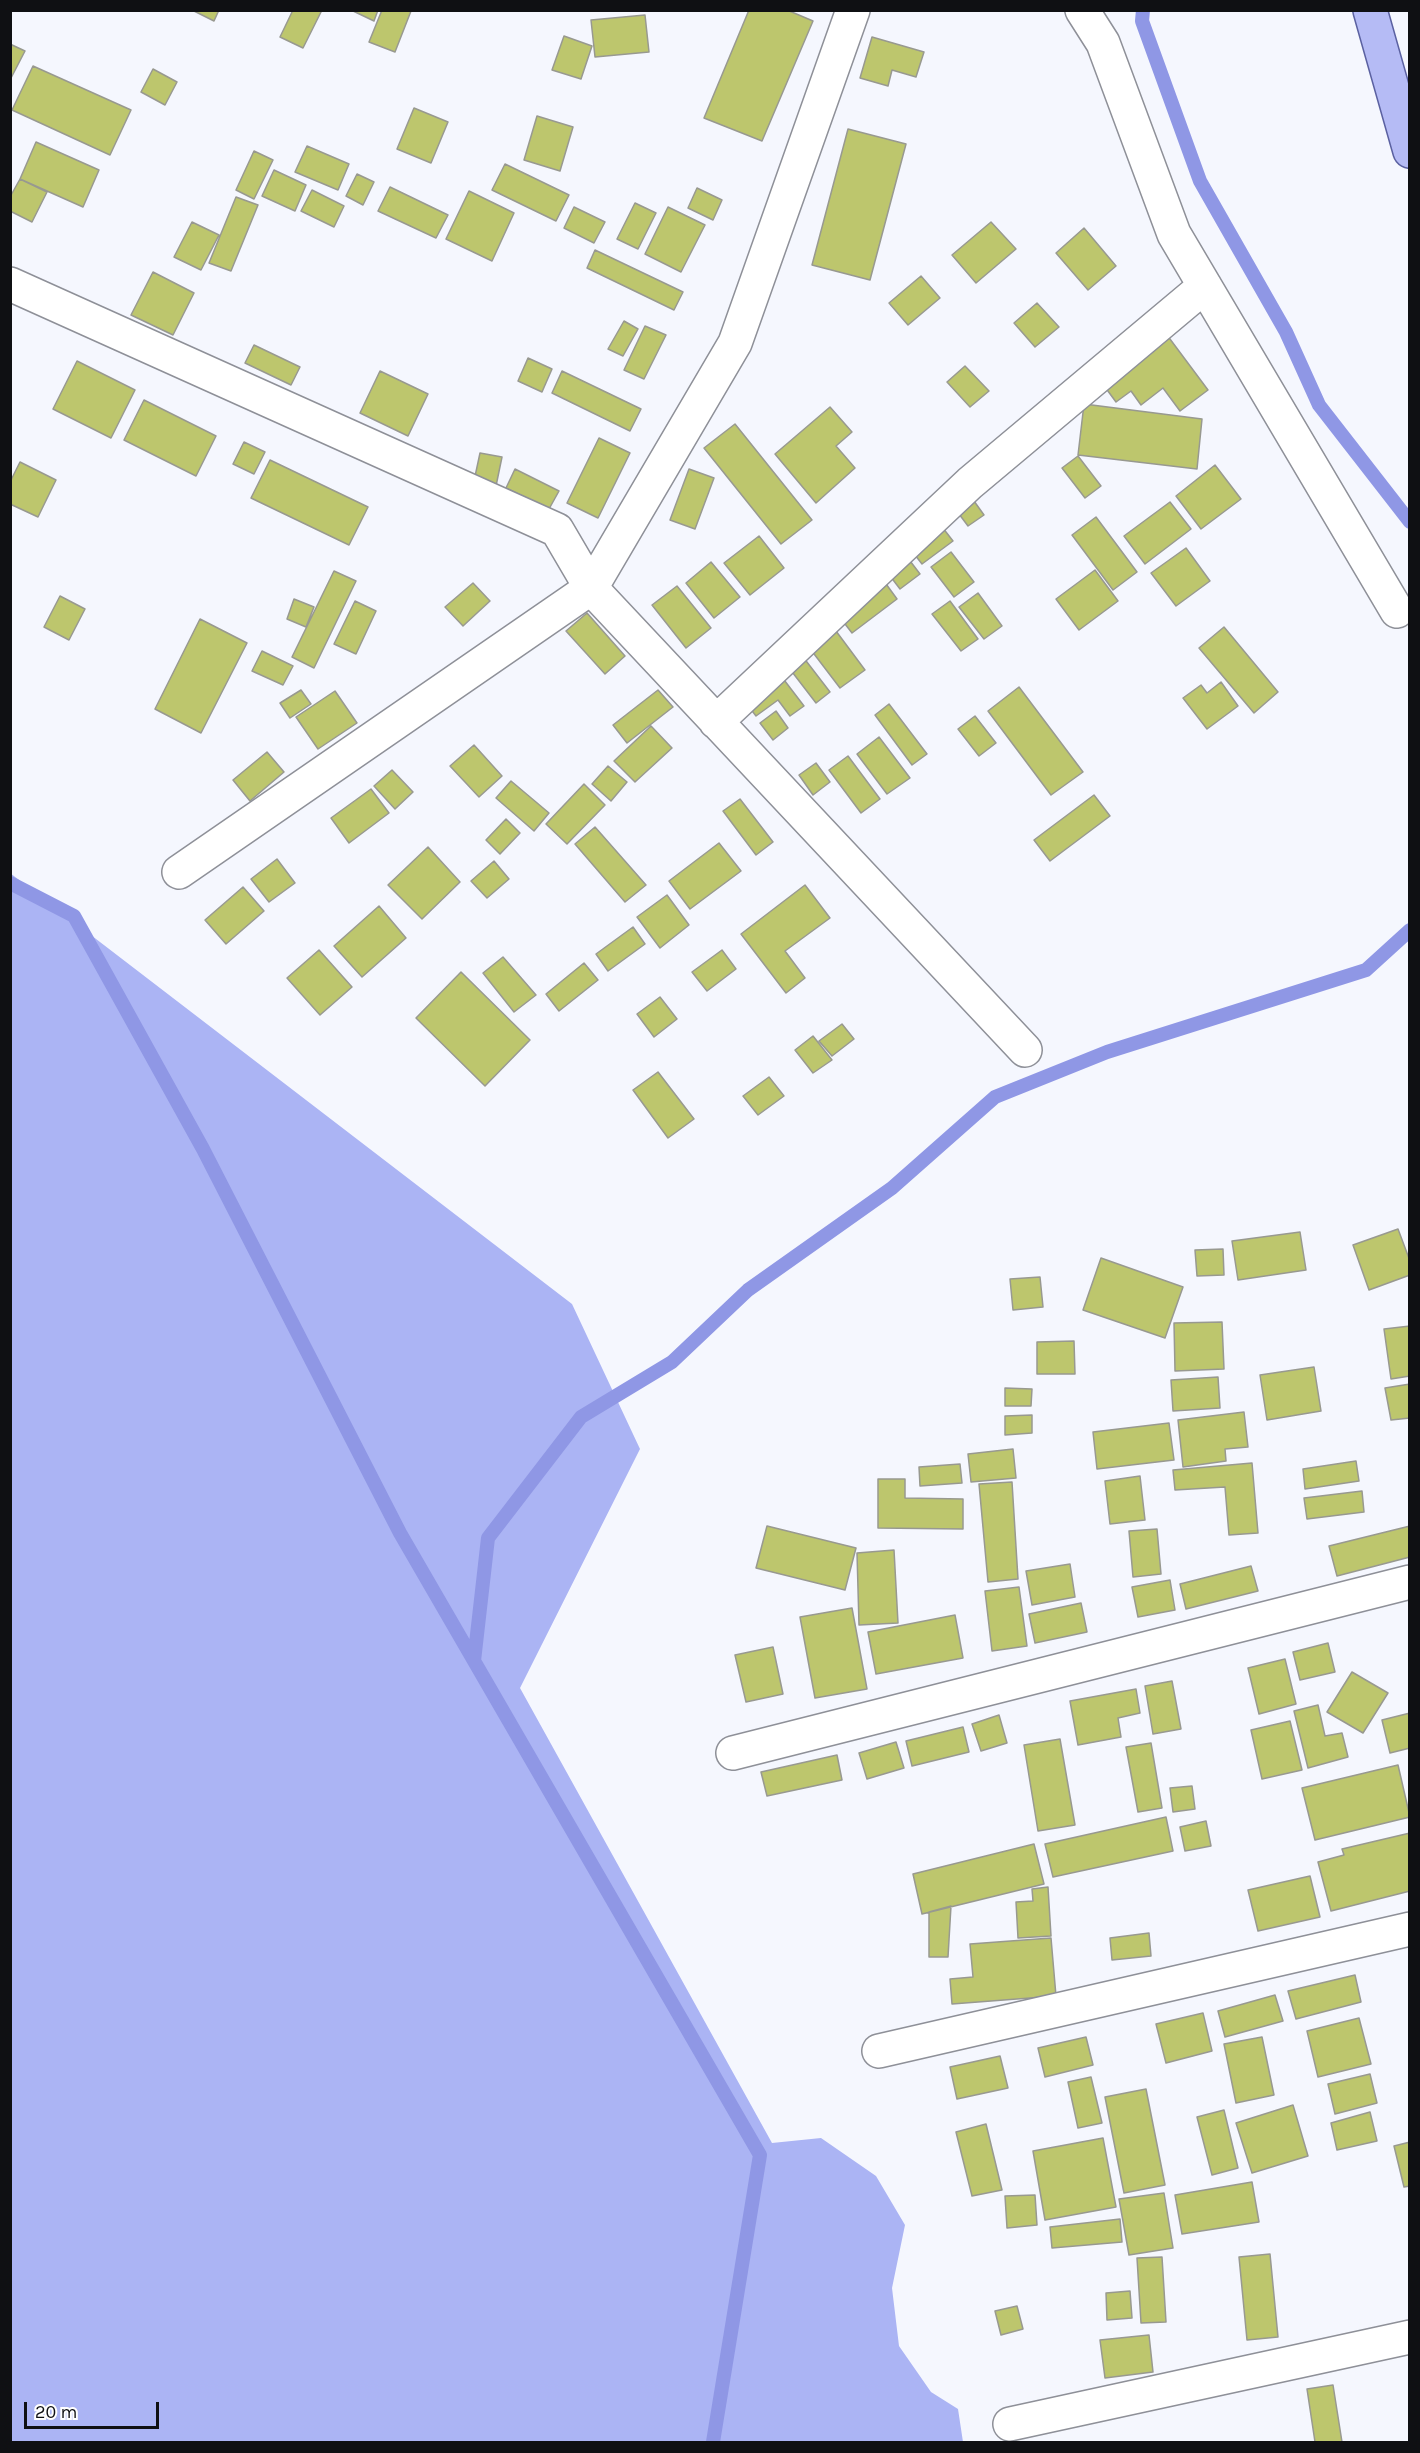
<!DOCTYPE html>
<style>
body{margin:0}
#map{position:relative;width:1420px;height:2453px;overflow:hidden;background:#f5f7fe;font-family:Karla,sans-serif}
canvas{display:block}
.frame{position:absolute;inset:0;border:12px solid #0f1013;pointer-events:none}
.scale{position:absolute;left:24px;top:2402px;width:135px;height:27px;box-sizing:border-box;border:3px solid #0f1013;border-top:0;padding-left:8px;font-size:18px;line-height:21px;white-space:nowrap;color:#0f1013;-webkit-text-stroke:4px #fff;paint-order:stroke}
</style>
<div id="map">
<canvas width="1420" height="2453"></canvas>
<div class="frame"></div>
<div class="scale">20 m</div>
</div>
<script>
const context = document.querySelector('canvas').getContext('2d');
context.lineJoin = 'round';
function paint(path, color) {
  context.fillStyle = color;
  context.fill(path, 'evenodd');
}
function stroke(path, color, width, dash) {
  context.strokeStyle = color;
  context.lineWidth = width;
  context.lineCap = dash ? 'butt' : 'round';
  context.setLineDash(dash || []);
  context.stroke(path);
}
const forest = new Path2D(`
 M 10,873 L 572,1304 L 640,1449 L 520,1688 L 772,2143 L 821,2138 L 876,2176 L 905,2225 L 892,2288 L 899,2346 L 931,2392 L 958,2409 L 963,2442 L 11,2442 Z`);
const stream = new Path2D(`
 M 1143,10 L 1142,21 L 1200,181 L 1286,332 L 1319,405 L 1410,522
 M 10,883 L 74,916 L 203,1149 L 400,1533 L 760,2155 L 713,2442
 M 474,1661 L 488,1538 L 581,1417 L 672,1362 L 748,1290 L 892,1188 L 995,1097 L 1107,1052 L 1366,970 L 1410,930`);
const building = new Path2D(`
 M 192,10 L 219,10 L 214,21 Z
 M 293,10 L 322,10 L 303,48 L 280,37 Z
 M 351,10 L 378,10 L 374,21 Z
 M 382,10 L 411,11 L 395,52 L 369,42 Z
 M 749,10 L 787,10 L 813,21 L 762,141 L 704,118 Z
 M 645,15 L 649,52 L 595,57 L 591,20 Z
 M 564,36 L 592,46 L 581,79 L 552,70 Z
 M 872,37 L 924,52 L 916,77 L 892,70 L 888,86 L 860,78 Z
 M 10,44 L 25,51 L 10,80 Z
 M 33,66 L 131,110 L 110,155 L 12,110 Z
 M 153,69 L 177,82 L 165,105 L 141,92 Z
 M 414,108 L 448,122 L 431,163 L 397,149 Z
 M 537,116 L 573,127 L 560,171 L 524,160 Z
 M 848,129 L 906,144 L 870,280 L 812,265 Z
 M 36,142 L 99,170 L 83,207 L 20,179 Z
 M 307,146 L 349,164 L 338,190 L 295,172 Z
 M 254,151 L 273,160 L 254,199 L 236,190 Z
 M 505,164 L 569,195 L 556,221 L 492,190 Z
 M 274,170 L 306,185 L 295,211 L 262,196 Z
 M 357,174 L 374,182 L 363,205 L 346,196 Z
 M 20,179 L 47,192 L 32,222 L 10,211 L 10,197 Z
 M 390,187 L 448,215 L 436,238 L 378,211 Z
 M 697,188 L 722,200 L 713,220 L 688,208 Z
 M 312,190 L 344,206 L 334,227 L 301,211 Z
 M 469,191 L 514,213 L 492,261 L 446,239 Z
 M 236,197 L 258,205 L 231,271 L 209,263 Z
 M 635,203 L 656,213 L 638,249 L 617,239 Z
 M 574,207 L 605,222 L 594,243 L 564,228 Z
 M 668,207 L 705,225 L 681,272 L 645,254 Z
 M 192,222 L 219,235 L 201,270 L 174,257 Z
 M 991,222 L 1016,249 L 976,283 L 952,255 Z
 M 1084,228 L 1116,266 L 1088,290 L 1056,253 Z
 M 595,250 L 683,292 L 674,310 L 587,268 Z
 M 153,272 L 194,293 L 173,335 L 131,315 Z
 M 921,276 L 940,298 L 908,325 L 889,303 Z
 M 1037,303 L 1059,327 L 1035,347 L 1014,323 Z
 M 624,321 L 638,329 L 623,356 L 608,349 Z
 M 645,326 L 666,335 L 644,379 L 624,370 Z
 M 1167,335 L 1208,390 L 1180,411 L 1163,388 L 1141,405 L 1131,391 L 1116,402 L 1102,383 Z
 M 254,345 L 300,367 L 291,385 L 245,363 Z
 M 528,358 L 552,369 L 542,392 L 518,381 Z
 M 77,361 L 135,390 L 111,438 L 53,409 Z
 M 965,366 L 989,391 L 970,407 L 947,382 Z
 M 380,371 L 428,394 L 408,436 L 360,413 Z
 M 562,371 L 641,409 L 630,431 L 552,393 Z
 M 144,400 L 216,436 L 196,476 L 124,440 Z
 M 1084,404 L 1202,419 L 1197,469 L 1078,455 Z
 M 830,407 L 852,432 L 836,446 L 855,468 L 816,503 L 775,454 Z
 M 735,424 L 812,520 L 781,544 L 704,448 Z
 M 599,438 L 630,453 L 598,518 L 567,503 Z
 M 244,442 L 265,452 L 254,474 L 233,464 Z
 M 480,453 L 502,457 L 496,486 L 474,481 Z
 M 1078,456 L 1101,486 L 1085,498 L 1062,468 Z
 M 270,460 L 368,507 L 349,545 L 251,498 Z
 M 20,462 L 56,480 L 38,517 L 10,504 L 10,482 Z
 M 1215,465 L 1241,499 L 1201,529 L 1176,496 Z
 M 515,469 L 559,491 L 549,509 L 506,488 Z
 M 689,469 L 714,478 L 695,529 L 670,520 Z
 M 969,494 L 984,515 L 968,526 L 953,506 Z
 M 1170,502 L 1191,529 L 1145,564 L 1124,536 Z
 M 1096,517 L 1137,572 L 1113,590 L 1072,535 Z
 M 939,523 L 953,541 L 922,564 L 908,546 Z
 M 759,536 L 784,568 L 750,595 L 724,563 Z
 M 1186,548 L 1210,581 L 1176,606 L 1151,573 Z
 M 951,552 L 974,582 L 954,597 L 931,567 Z
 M 904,553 L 920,574 L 900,589 L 884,568 Z
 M 711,562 L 740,597 L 714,618 L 686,583 Z
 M 1095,570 L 1118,601 L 1079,630 L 1056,599 Z
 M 334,571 L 356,581 L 314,668 L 292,657 Z
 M 881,577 L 897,599 L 852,633 L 835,611 Z
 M 473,583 L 490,601 L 463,626 L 445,607 Z
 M 677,586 L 711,628 L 686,648 L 652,605 Z
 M 978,593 L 1002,626 L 984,639 L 959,607 Z
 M 60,596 L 85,609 L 69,640 L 44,627 Z
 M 294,599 L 314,607 L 306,627 L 287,619 Z
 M 355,601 L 376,611 L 356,654 L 334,644 Z
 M 950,601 L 978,639 L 961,651 L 932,614 Z
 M 587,613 L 625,656 L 605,674 L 566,631 Z
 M 200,619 L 247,643 L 201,733 L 155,709 Z
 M 833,627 L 865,670 L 840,688 L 808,646 Z
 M 1224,627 L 1278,692 L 1254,713 L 1199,648 Z
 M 262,651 L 293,666 L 283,685 L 252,671 Z
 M 800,653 L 830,692 L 816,703 L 786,664 Z
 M 778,672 L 804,706 L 790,716 L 778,700 L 756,716 L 743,699 Z
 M 1221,682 L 1238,706 L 1207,729 L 1183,698 L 1201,685 L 1207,693 Z
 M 1019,687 L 1083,772 L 1051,795 L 988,711 Z
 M 301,690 L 311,704 L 290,718 L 280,703 Z
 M 658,690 L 673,707 L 627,743 L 613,725 Z
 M 335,691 L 357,723 L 318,749 L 296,717 Z
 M 889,704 L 927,754 L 912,765 L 875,715 Z
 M 776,711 L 788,728 L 773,740 L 760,723 Z
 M 975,716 L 996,743 L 979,756 L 958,729 Z
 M 651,726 L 672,748 L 635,782 L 614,761 Z
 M 879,737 L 910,778 L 887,794 L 857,754 Z
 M 474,745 L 502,776 L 479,797 L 450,766 Z
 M 267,752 L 284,772 L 250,801 L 233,780 Z
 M 848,756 L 880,799 L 861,813 L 829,770 Z
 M 816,763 L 830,782 L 813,795 L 799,775 Z
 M 608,766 L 627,782 L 611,801 L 592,784 Z
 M 392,770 L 413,792 L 395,809 L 374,786 Z
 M 511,781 L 549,813 L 534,831 L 496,798 Z
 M 584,784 L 605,805 L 567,844 L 546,824 Z
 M 371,789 L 389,813 L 349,843 L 331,818 Z
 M 1094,795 L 1110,816 L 1050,861 L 1034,840 Z
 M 740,799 L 773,842 L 756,855 L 723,811 Z
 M 506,819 L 520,833 L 500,854 L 486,840 Z
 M 595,827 L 646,885 L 625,902 L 575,844 Z
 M 719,843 L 741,871 L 690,909 L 669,881 Z
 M 428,847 L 460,882 L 422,919 L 388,885 Z
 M 277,859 L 295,883 L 269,902 L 251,879 Z
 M 494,861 L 509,879 L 487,898 L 471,881 Z
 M 805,885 L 830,918 L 785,951 L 805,978 L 786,993 L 741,934 Z
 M 243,887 L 264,911 L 226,944 L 205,920 Z
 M 667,895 L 689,925 L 660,948 L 637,917 Z
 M 379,906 L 406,938 L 362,977 L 334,946 Z
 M 633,927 L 645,944 L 608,971 L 596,954 Z
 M 319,950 L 352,987 L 320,1015 L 287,978 Z
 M 722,950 L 736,969 L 707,991 L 692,972 Z
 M 503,957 L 536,995 L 514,1012 L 483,973 Z
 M 584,963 L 598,980 L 559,1011 L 546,994 Z
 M 461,972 L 530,1040 L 485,1086 L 416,1018 Z
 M 660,997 L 677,1019 L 654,1037 L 637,1014 Z
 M 842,1024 L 854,1039 L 832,1056 L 819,1041 Z
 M 813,1036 L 832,1060 L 813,1073 L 795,1050 Z
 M 658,1072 L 694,1119 L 668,1138 L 633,1090 Z
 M 769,1077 L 784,1096 L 758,1115 L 743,1096 Z
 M 1398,1229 L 1410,1261 L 1410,1275 L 1369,1290 L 1353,1245 Z
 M 1300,1232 L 1306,1270 L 1238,1280 L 1232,1241 Z
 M 1223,1249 L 1224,1275 L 1197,1276 L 1195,1250 Z
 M 1101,1258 L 1183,1287 L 1165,1338 L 1083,1310 Z
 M 1040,1277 L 1043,1307 L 1013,1310 L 1010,1279 Z
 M 1222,1322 L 1224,1369 L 1175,1371 L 1174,1323 Z
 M 1410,1326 L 1410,1376 L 1391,1379 L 1384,1329 Z
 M 1074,1341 L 1075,1374 L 1037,1374 L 1037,1342 Z
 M 1314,1367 L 1321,1411 L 1267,1420 L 1260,1375 Z
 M 1218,1377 L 1220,1408 L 1173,1411 L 1171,1380 Z
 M 1410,1384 L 1410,1418 L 1391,1420 L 1385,1388 Z
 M 1005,1388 L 1032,1389 L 1031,1406 L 1005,1406 Z
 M 1244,1412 L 1248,1447 L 1225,1449 L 1226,1461 L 1183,1467 L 1178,1420 Z
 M 1032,1415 L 1032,1433 L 1005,1435 L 1005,1416 Z
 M 1169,1423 L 1174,1460 L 1097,1469 L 1093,1432 Z
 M 1013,1449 L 1016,1478 L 971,1482 L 968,1454 Z
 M 1356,1461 L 1359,1481 L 1305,1489 L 1303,1469 Z
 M 1252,1463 L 1258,1533 L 1229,1535 L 1225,1487 L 1175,1490 L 1173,1470 Z
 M 960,1464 L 962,1483 L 920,1486 L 919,1467 Z
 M 1140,1476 L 1145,1520 L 1110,1524 L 1105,1481 Z
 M 878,1479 L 905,1479 L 905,1498 L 963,1499 L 963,1529 L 878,1528 Z
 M 1012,1482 L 1018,1579 L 988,1582 L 979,1484 Z
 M 1362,1491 L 1364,1512 L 1307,1519 L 1304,1498 Z
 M 767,1526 L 856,1548 L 845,1590 L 756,1568 Z
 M 1410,1526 L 1410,1557 L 1337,1576 L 1329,1546 Z
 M 1157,1529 L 1161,1574 L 1133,1577 L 1129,1531 Z
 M 894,1550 L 898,1623 L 859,1625 L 857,1553 Z
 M 1070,1564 L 1075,1597 L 1032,1605 L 1026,1571 Z
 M 1251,1566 L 1258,1591 L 1186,1609 L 1180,1584 Z
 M 1170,1580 L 1175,1610 L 1138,1617 L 1132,1587 Z
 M 1019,1587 L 1027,1646 L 992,1651 L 985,1591 Z
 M 1081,1603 L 1087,1632 L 1035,1643 L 1029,1614 Z
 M 852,1608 L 867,1689 L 815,1698 L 800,1617 Z
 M 955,1615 L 963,1658 L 876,1674 L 868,1632 Z
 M 1328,1643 L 1335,1672 L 1300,1680 L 1293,1652 Z
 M 773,1647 L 783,1694 L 746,1702 L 735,1655 Z
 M 1285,1659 L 1296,1704 L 1259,1714 L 1248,1668 Z
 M 1352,1672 L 1388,1693 L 1363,1733 L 1327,1712 Z
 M 1172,1681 L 1181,1729 L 1153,1734 L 1145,1686 Z
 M 1136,1689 L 1140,1713 L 1118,1718 L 1121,1737 L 1078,1745 L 1070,1701 Z
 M 1318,1705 L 1325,1736 L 1342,1733 L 1348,1757 L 1308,1768 L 1294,1711 Z
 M 1410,1713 L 1410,1748 L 1390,1753 L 1382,1720 Z
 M 999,1715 L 1007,1743 L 981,1751 L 972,1724 Z
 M 1290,1721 L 1302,1770 L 1262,1779 L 1251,1730 Z
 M 963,1727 L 969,1752 L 912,1766 L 906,1741 Z
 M 1060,1739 L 1075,1825 L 1038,1831 L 1024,1745 Z
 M 896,1742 L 904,1768 L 867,1779 L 859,1753 Z
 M 1151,1743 L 1162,1808 L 1138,1812 L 1126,1747 Z
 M 837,1755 L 842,1780 L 767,1796 L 761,1772 Z
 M 1398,1765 L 1410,1817 L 1315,1840 L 1302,1788 Z
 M 1192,1786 L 1195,1809 L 1173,1812 L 1170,1788 Z
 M 1166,1817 L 1173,1851 L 1053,1877 L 1045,1844 Z
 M 1206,1821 L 1211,1846 L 1185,1851 L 1180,1827 Z
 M 1410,1833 L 1410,1891 L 1331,1911 L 1318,1862 L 1344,1855 L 1342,1849 Z
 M 1034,1844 L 1044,1884 L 922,1914 L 913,1874 Z
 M 1310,1876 L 1320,1917 L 1258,1931 L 1248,1890 Z
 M 1048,1887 L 1051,1936 L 1018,1938 L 1016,1902 L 1033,1901 L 1032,1889 Z
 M 951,1906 L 948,1957 L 929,1957 L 929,1912 Z
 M 1149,1933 L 1151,1956 L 1112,1960 L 1110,1938 Z
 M 1051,1938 L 1056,1996 L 952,2004 L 950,1979 L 973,1977 L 970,1944 Z
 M 1355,1975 L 1361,2002 L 1296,2019 L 1288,1991 Z
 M 1275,1995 L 1283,2021 L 1225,2037 L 1218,2011 Z
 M 1203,2013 L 1212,2051 L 1166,2063 L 1156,2024 Z
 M 1359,2018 L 1371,2064 L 1318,2077 L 1307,2031 Z
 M 1086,2037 L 1093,2065 L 1045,2077 L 1038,2048 Z
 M 1262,2037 L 1274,2095 L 1236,2103 L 1224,2044 Z
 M 1000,2056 L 1008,2088 L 957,2099 L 950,2067 Z
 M 1370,2074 L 1377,2103 L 1335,2114 L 1328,2084 Z
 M 1091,2077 L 1102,2123 L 1078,2128 L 1068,2082 Z
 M 1146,2089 L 1165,2185 L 1124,2193 L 1105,2097 Z
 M 1293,2105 L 1308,2156 L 1252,2173 L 1236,2123 Z
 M 1224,2110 L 1238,2168 L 1212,2175 L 1197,2117 Z
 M 1370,2112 L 1377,2141 L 1337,2150 L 1331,2123 Z
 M 986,2124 L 1002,2190 L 972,2196 L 956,2132 Z
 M 1103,2138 L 1116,2207 L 1045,2220 L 1033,2151 Z
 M 1410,2142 L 1410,2186 L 1404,2187 L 1394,2146 Z
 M 1252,2182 L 1259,2222 L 1182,2234 L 1175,2195 Z
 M 1164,2193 L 1173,2248 L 1129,2255 L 1119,2199 Z
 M 1035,2195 L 1037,2225 L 1007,2228 L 1005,2196 Z
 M 1120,2219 L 1122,2242 L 1052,2248 L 1050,2227 Z
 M 1270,2254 L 1278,2337 L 1247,2340 L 1239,2257 Z
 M 1162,2257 L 1166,2322 L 1141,2323 L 1137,2258 Z
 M 1130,2291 L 1132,2318 L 1107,2320 L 1106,2293 Z
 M 1017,2306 L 1023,2329 L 1001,2335 L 995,2311 Z
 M 1149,2335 L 1153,2372 L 1105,2378 L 1100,2340 Z
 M 1333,2385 L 1342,2442 L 1315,2442 L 1307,2389 Z`);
const minor = new Path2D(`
 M 1082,10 L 1103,43 L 1174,234 L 1397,611
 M 10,284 L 557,530 L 591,588 L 735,343 L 853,10
 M 716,722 L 970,483 L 1205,286
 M 179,872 L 591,588 L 1025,1050
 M 733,1753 L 1410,1582
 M 879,2051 L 1410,1929
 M 1010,2424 L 1410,2337`);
const major = new Path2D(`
 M 1370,10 L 1410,151`);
paint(forest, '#abb4f4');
stroke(stream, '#8f97e5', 14);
paint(building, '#bdc66d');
stroke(building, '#989990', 1.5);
stroke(minor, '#8e9098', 36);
stroke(major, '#5b61a1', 36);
stroke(minor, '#fff', 33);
stroke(major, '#b5bbf5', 33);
</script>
